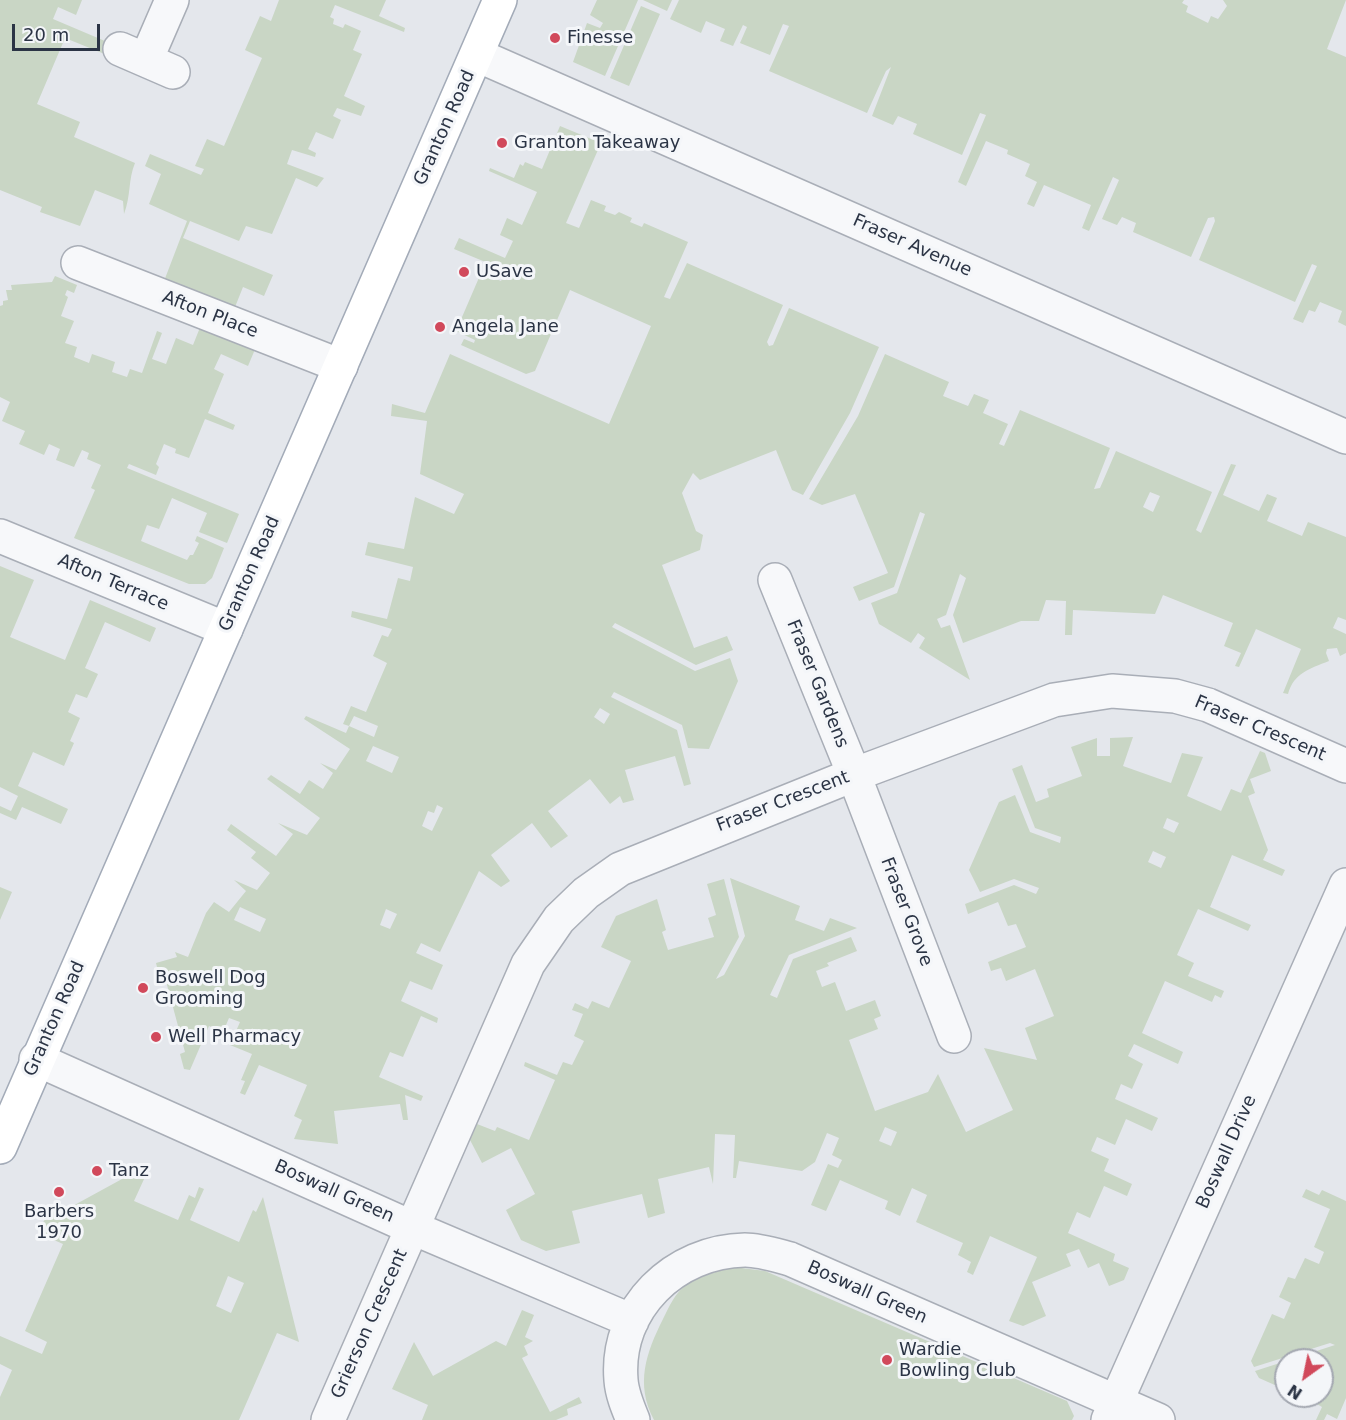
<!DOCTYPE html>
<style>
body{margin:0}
#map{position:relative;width:1346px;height:1420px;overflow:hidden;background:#e4e7ec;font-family:"DejaVu Sans",sans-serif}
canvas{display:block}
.north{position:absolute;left:1274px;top:1348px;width:60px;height:60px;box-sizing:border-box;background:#f4f6f9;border:2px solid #a4a8b1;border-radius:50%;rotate:213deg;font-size:16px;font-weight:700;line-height:24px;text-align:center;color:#2b3445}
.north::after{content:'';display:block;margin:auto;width:21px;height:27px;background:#d1495b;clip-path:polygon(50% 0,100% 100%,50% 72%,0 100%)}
.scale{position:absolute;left:12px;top:24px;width:88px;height:27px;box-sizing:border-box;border:3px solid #2b3445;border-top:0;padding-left:8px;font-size:18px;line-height:21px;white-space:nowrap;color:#2b3445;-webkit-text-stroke:4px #f4f6f9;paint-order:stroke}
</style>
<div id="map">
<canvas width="1346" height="1420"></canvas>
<div class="north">N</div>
<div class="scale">20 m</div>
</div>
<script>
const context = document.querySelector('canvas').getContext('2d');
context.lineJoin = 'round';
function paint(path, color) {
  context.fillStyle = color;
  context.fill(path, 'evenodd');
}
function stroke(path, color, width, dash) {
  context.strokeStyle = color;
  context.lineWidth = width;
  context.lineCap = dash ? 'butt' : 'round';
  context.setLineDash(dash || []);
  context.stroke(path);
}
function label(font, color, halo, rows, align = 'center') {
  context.font = font + ' "DejaVu Sans",sans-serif';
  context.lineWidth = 6;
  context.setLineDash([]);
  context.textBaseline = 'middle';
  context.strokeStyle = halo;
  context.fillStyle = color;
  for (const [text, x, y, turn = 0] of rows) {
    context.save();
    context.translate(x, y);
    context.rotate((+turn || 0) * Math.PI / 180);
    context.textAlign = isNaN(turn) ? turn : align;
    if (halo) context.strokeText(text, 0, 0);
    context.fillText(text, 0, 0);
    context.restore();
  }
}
const green = new Path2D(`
 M 0,0 L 82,0 L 76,15 L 58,7 L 53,19 L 112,44 L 107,55 L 65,38 L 37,104 L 80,122 L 74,137 L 135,163 C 128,180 131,196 124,214 L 123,201 L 95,190 L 80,226 L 40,212 L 42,207 L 0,190 Z
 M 279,0 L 386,0 L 379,16 L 405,28 L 404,32 L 335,5 L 330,17 L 334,19 L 333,24 L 343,28 L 345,24 L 361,31 L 353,50 L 362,54 L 344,96 L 365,106 L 361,116 L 337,108 L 333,116 L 341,120 L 333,139 L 316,132 L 308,149 L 316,153 L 315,157 L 292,150 L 287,164 L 324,178 L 317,187 L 296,178 L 272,234 L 246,226 L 239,241 L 190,221 L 183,238 L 273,275 L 264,296 L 243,287 L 235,307 L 161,289 L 187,221 L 149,204 L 161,174 L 145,166 L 150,154 L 201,175 L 204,169 L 195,166 L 207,139 L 224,146 L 262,58 L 245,50 L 260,16 L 271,21 Z
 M 597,0 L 638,0 L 605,76 L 573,62 L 587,23 L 600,28 L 603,23 L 590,15 Z
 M 643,0 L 672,0 L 667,11 Z
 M 679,0 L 1184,0 L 1182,3 L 1188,6 L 1186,12 L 1208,23 L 1211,16 L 1218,19 L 1227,6 L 1223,0 L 1346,0 L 1327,49 L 1346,57 L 1346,326 L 1338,322 L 1342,311 L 1320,302 L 1315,312 L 1309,310 L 1303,323 L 1293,319 L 1317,266 L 1312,264 L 1295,302 L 1199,260 L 1215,221 L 1214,217 L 1208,218 L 1191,257 L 1133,232 L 1136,223 L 1122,217 L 1117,225 L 1102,219 L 1119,180 L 1113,177 L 1089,231 L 1082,228 L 1091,205 L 1044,185 L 1034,207 L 1027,204 L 1037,182 L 1025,176 L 1030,164 L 1007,154 L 1008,150 L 986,141 L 966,186 L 958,182 L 986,115 L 980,113 L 962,155 L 913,134 L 917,124 L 898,116 L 893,125 L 872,116 L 891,67 L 886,71 L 867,113 L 769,71 L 789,26 L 783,24 L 770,55 L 740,43 L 747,27 L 743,25 L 733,46 L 720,41 L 725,29 L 706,21 L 701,33 L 670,19 Z
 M 641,6 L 660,14 L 629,86 L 610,78 Z
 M 560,126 L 601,143 L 566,223 L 579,228 L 591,200 L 606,206 L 604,211 L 615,215 L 619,212 L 632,218 L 630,222 L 642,227 L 644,223 L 688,242 L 664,297 L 670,299 L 687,263 L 783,305 L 767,342 L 769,346 L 773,345 L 789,308 L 879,347 L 850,413 L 803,495 L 792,490 L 776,450 L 700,480 L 693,473 L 682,493 L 696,531 L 703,535 L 700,550 L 662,565 L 694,648 L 727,636 L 733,650 L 696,665 L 615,623 L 612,627 L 695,671 L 730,658 L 738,681 L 709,749 L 688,748 L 682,725 L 614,692 L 611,697 L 677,730 L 691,784 L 684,786 L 675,756 L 625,770 L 634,800 L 623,803 L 620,796 L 610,804 L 590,779 L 548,811 L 568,836 L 551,848 L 532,823 L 491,855 L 510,881 L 501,887 L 479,871 L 440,952 L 421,943 L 416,953 L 443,965 L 432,990 L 410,981 L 401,1001 L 438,1018 L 437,1023 L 421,1016 L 403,1057 L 390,1052 L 379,1077 L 423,1096 L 421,1101 L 405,1095 L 408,1120 L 403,1120 L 400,1104 L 334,1111 L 338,1144 L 294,1139 L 302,1120 L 294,1116 L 307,1085 L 259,1065 L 245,1095 L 240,1093 L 245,1081 L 241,1080 L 252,1054 L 230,1045 L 240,1022 L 229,1018 L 223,1032 L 209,1026 L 190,1070 L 184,1069 L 180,1054 L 185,1052 L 163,970 L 158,971 L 156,963 L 177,957 L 175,952 L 188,957 L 206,913 L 214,902 L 229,912 L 246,891 L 234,880 L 257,890 L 270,873 L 251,858 L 256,852 L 227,830 L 231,824 L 276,856 L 293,834 L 278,823 L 307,835 L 320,818 L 267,779 L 271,775 L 300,794 L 309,780 L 323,789 L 333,773 L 320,763 L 336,770 L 350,749 L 304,719 L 306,716 L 346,733 L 349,726 L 343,724 L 351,706 L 366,712 L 387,663 L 373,656 L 382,635 L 388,637 L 392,629 L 351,617 L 352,611 L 387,619 L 398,578 L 410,581 L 413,567 L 365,555 L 368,542 L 404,549 L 415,497 L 454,514 L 464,494 L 420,474 L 427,421 L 391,416 L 392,404 L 425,413 L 450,354 L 609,424 L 651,326 L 570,290 L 535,371 L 526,374 L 461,345 L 464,339 L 474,343 L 475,340 L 456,331 L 481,273 L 501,281 L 503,277 L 493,273 L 495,266 L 454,249 L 459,238 L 505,258 L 513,241 L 500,235 L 507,218 L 522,225 L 537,192 L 489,171 L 490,168 L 514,178 L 520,164 L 523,166 L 525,162 L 542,169 ZM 600,708 L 610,714 L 604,724 L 594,717 ZM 354,716 L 378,726 L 374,737 L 349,726 ZM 373,746 L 399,757 L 392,773 L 366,761 ZM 437,805 L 443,808 L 432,831 L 422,826 L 428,811 L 434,813 ZM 240,907 L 266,919 L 260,932 L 234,920 ZM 386,909 L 397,914 L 390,929 L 380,925 Z
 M 55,276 L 77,285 L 74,293 L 67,290 L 65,295 L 68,297 L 61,316 L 74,321 L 65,343 L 77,347 L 74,357 L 89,363 L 92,354 L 115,362 L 112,372 L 127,377 L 130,369 L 142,373 L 157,331 L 162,333 L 152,359 L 166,364 L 176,338 L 193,345 L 201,325 L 256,347 L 248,366 L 221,354 L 214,369 L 224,374 L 208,413 L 235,425 L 233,430 L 205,419 L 189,458 L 175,453 L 176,449 L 164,444 L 156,464 L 159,467 L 156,475 L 129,464 L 127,468 L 239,514 L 227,543 L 199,532 L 207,513 L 172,498 L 159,529 L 147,525 L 141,541 L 187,560 L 190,555 L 193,555 L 199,543 L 195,541 L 197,536 L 224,548 L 212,578 L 205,584 L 189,584 L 74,538 L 95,490 L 91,488 L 101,465 L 87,459 L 89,453 L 82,450 L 74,467 L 56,460 L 60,449 L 49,444 L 44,455 L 19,444 L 25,431 L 2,421 L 10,402 L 0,397 L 0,306 L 3,305 L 3,301 L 8,300 L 6,290 L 12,290 L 11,285 L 52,282 Z
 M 885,354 L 949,382 L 943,396 L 968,406 L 974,394 L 989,400 L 983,413 L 1008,424 L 999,444 L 1004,446 L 1020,410 L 1110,448 L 1094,489 L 1100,488 L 1116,451 L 1212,492 L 1196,530 L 1201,533 L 1231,464 L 1236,465 L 1223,495 L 1259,511 L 1267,494 L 1277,498 L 1267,521 L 1302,536 L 1308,522 L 1346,537 L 1346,620 L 1338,617 L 1333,628 L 1346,634 L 1346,653 L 1340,656 L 1337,648 L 1327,649 L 1326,653 L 1329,661 C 1309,669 1294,673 1288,694 L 1283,693 L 1301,649 L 1256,629 L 1239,667 L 1235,666 L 1241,653 L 1224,646 L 1233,623 L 1163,595 L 1155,614 L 1073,610 L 1072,635 L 1065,635 L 1066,601 L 1046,600 L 1039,621 L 1021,621 L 963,643 L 953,615 L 966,578 L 960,574 L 946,615 L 937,619 L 941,628 L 950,625 L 970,680 L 919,648 L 925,638 L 918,633 L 911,643 L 879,624 L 871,603 L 897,593 L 925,514 L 920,512 L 894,587 L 859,601 L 853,587 L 888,573 L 855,494 L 822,505 L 809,499 L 858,416 ZM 1150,492 L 1160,496 L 1153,512 L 1143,507 Z
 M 0,566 L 34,580 L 10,637 L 65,660 L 90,600 L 156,628 L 150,642 L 105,622 L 85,668 L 98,674 L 87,698 L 76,694 L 68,712 L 80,718 L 70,741 L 74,743 L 64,766 L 33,752 L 18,786 L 68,809 L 61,824 L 22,807 L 16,820 L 0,813 L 0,806 L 11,811 L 18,796 L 0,787 Z
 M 1133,737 L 1123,766 L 1171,783 L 1182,753 L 1203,757 L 1187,796 L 1221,811 L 1231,789 L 1241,793 L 1260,751 L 1265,753 L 1271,771 L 1250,779 L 1255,793 L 1248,796 L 1268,850 L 1263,860 L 1285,870 L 1282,876 L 1232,855 L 1210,907 L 1251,925 L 1248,931 L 1198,909 L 1177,955 L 1194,963 L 1188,976 L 1224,991 L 1221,998 L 1215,995 L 1212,1002 L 1165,981 L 1142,1033 L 1183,1052 L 1178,1064 L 1134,1044 L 1128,1056 L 1143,1064 L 1132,1089 L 1121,1084 L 1115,1099 L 1158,1118 L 1152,1131 L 1126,1119 L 1115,1145 L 1097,1137 L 1091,1151 L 1109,1159 L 1104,1171 L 1132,1184 L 1127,1196 L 1104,1186 L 1090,1218 L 1077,1212 L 1068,1233 L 1115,1254 L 1113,1261 L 1129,1268 L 1124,1280 L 1109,1286 L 1099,1263 L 1088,1268 L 1079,1249 L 1066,1254 L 1071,1266 L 1032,1282 L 1046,1316 L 1023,1326 L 1009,1321 L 1037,1257 L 990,1236 L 973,1275 L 967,1272 L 971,1262 L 958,1255 L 963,1243 L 916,1222 L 927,1195 L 912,1188 L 900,1216 L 885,1209 L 888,1201 L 840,1180 L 826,1211 L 811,1205 L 828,1164 L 838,1168 L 842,1160 L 832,1155 L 839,1138 L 827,1133 L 815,1162 L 802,1171 L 739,1161 L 736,1178 L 733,1178 L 735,1135 L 715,1134 L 713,1184 L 709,1167 L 658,1179 L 665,1213 L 648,1218 L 642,1194 L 572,1211 L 580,1243 L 546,1251 L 521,1240 L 506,1210 L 535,1194 L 511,1148 L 482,1163 L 470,1140 L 477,1124 L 495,1131 L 497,1127 L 529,1140 L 555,1080 L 524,1066 L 525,1062 L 557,1075 L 563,1062 L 572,1065 L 584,1041 L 574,1036 L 583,1014 L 572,1010 L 575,1003 L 588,1009 L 592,1001 L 609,1008 L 631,961 L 601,947 L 616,916 L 657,899 L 666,930 L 662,932 L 668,950 L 714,937 L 708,918 L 716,915 L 707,884 L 724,879 L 739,937 L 716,979 L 724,975 L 745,936 L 730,878 L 800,906 L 795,920 L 824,931 L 830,918 L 857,928 L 789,955 L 770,995 L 777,998 L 793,959 L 851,937 L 857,951 L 827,963 L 829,966 L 816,971 L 822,987 L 835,982 L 846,1011 L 875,1000 L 881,1016 L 874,1019 L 878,1029 L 849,1040 L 875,1111 L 928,1092 L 938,1074 L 966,1132 L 1013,1110 L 984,1048 L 1037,1060 L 1025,1028 L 1054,1016 L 1035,969 L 1006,981 L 1001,968 L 991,971 L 988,962 L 1026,947 L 1016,924 L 1008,926 L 998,902 L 968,914 L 965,904 L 1014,885 L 1036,894 L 1039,888 L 1014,879 L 980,892 L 969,870 L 999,802 L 1015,795 L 1030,832 L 1060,843 L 1061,837 L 1035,828 L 1012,769 L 1022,765 L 1036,802 L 1049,797 L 1047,789 L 1082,776 L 1071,747 L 1097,738 L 1097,756 L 1110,756 L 1110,738 ZM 1167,818 L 1179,823 L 1174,833 L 1163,828 ZM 1153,851 L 1166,857 L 1161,868 L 1148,862 ZM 885,1127 L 897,1132 L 891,1146 L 879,1141 Z
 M 0,887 L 12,892 L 0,920 Z
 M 144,1164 L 150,1166 L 134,1201 L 178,1220 L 189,1195 L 195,1198 L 199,1187 L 204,1189 L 190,1220 L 239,1242 L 253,1210 L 256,1212 L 263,1197 L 299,1342 L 277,1333 L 239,1420 L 0,1420 L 0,1397 L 12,1370 L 0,1364 L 0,1336 L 42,1354 L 47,1342 L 25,1331 L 63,1244 L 38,1233 C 42,1223 46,1215 56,1210 L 58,1214 L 133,1173 L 131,1169 L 138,1166 L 142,1167 ZM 228,1276 L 244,1283 L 231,1313 L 216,1306 Z
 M 1306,1189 L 1319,1195 L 1322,1190 L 1346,1201 L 1346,1398 L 1337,1419 L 1327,1414 L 1324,1420 L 1316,1420 L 1322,1407 L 1317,1404 L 1322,1392 L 1322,1360 L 1289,1360 L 1335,1345 L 1330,1343 L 1254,1367 L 1251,1361 L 1272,1314 L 1284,1319 L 1291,1303 L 1279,1297 L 1288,1277 L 1295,1279 L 1305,1258 L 1319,1264 L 1324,1252 L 1314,1247 L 1330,1209 L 1302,1197 Z
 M 734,1267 L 765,1271 L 1067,1401 L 1074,1416 L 1072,1420 L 654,1420 C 635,1384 646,1353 663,1319 C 669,1307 675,1293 686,1285 C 700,1276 718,1271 734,1267 Z
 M 522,1310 L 534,1315 L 525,1337 L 533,1341 L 524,1346 L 528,1355 L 522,1358 L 550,1412 L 579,1397 L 582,1403 L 567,1409 L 568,1415 L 556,1420 L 422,1420 L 428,1405 L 392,1389 L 414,1342 L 433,1376 L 496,1341 L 506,1346 Z
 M 1286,1361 L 1286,1390 L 1259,1378 L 1255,1371 Z`);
const minor = new Path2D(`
 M 120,49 L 173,72
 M 477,55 L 1346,437
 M 146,60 L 172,0
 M 78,263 L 341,366
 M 0,536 L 226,629
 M 775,580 L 849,762 L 954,1036
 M 36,1059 L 413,1228 L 632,1321
 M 328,1420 L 528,964 L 559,919 L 586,893 L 620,869 L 853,775 L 1054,700 L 1112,691 L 1175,696 L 1208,705 L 1346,766
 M 633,1420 C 628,1408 622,1394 621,1380 C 615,1308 675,1251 745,1250 C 760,1250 775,1255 790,1259 L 1158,1420
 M 1108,1420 L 1346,885`);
const major = new Path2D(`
 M 0,1147 L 500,0`);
const markers = [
 [555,38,6,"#d1495b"],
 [502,143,6,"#d1495b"],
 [464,272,6,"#d1495b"],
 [440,327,6,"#d1495b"],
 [143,988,6,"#d1495b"],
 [156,1037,6,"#d1495b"],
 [97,1171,6,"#d1495b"],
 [59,1192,6,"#d1495b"],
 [887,1360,6,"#d1495b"]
];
const poiNames = [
 ["Finesse",567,38],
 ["Granton Takeaway",514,143],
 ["USave",476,272],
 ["Angela Jane",452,327],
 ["Boswell Dog",155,978],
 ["Grooming",155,999],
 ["Well Pharmacy",168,1037],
 ["Tanz",109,1171],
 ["Barbers",59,1212,"center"],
 ["1970",59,1233,"center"],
 ["Wardie",899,1350],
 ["Bowling Club",899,1371]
];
const streetNames = [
 ["Granton Road",445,128,-66],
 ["Fraser Avenue",912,246,24],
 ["Afton Place",210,315,21],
 ["Granton Road",250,574,-66],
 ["Afton Terrace",113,583,23],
 ["Fraser Gardens",817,684,68],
 ["Fraser Crescent",1260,729,23],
 ["Fraser Crescent",783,802,-21],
 ["Fraser Grove",906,912,69],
 ["Granton Road",55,1019,-66],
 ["Boswall Drive",1227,1152,-66],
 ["Boswall Green",334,1192,24],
 ["Boswall Green",867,1293,24],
 ["Grierson Crescent",370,1324,-66]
];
paint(green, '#c9d6c5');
stroke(minor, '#a9aeb7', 36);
stroke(major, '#a3abb8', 36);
stroke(minor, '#f7f8fa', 33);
stroke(major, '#fff', 33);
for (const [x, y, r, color] of markers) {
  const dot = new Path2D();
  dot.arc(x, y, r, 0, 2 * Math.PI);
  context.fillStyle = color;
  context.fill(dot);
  stroke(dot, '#f4f6f9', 2);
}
label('18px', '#2b3445', '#f4f6f9', poiNames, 'left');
label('18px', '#2b3445', '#f4f6f9', streetNames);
</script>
